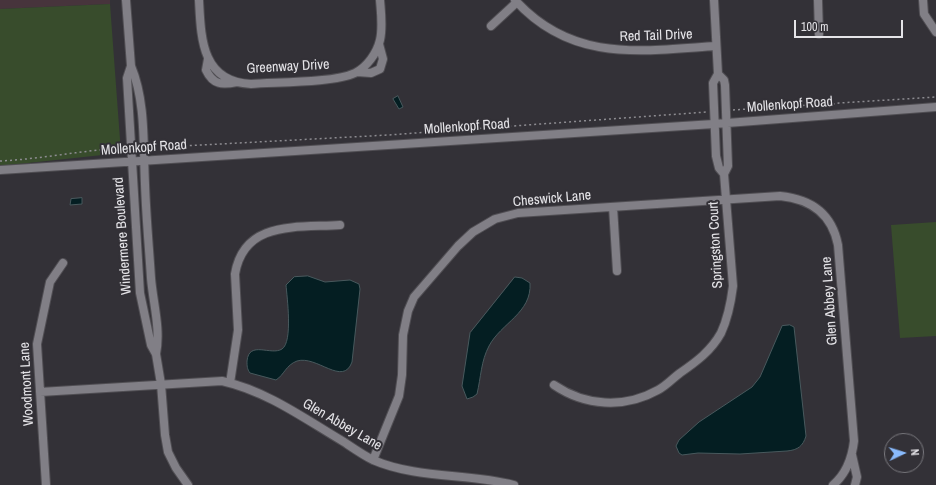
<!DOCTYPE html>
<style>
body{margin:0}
#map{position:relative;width:936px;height:485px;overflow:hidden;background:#333137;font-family:"Archivo Narrow",sans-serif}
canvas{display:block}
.north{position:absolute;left:884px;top:433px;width:40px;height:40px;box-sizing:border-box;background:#333137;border:1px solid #7a797e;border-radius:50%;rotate:86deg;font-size:11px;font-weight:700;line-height:16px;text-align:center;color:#e5e4e8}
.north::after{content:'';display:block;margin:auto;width:14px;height:18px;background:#89bafc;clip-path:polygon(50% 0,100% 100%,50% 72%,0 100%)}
.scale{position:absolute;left:794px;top:20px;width:109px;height:18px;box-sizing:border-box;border:2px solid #e5e4e8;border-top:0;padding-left:5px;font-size:12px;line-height:14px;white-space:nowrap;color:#e5e4e8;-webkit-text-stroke:3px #333137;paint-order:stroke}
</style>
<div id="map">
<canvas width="936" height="485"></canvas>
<div class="north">N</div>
<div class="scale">100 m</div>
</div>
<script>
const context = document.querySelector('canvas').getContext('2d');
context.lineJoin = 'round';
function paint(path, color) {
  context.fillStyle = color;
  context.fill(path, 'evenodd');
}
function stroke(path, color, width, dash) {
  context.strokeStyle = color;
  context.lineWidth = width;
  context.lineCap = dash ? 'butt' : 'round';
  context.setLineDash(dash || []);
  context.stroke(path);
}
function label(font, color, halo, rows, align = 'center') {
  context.font = font + ' "Archivo Narrow",sans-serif';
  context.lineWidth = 4;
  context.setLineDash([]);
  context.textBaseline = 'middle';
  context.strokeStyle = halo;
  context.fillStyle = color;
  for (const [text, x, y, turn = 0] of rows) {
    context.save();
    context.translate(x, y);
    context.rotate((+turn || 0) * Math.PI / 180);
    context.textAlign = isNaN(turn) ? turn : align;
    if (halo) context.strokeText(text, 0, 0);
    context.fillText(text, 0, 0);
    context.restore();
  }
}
const commercial = new Path2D(`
 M 0,0 L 110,0 L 110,4 L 0,9 Z`);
const green = new Path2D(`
 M 110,4 L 121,153 L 0,166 L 0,9 Z
 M 936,222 L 936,336 L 900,338 L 891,225 Z`);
const water = new Path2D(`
 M 398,96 L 403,107 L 399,109 L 393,99 Z
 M 82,198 L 82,204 L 70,205 L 71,199 Z
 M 308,276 L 325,282 L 350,280 L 359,284 L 360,289 L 352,362 C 343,387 317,355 297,361 C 286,365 284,375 276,380 L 250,373 C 247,369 247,366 247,361 C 249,340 271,356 282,349 C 293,342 287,297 286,285 L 294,277 Z
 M 515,277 L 522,278 L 530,283 C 532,313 501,323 489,346 C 481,361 481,377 477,394 L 473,397 L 467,399 L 462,386 L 470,333 Z
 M 790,325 L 794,327 L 806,436 C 803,446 798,450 787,451 L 740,454 L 698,453 L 682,455 L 679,453 L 676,446 L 679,440 L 699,422 L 752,387 L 760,377 L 782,326 Z`);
const path = new Path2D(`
 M 733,110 L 810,105 L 823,106 L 839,103 L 936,97
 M 150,145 L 164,147 L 388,135 L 707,112
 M 0,161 C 42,159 83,150 125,148`);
const minor = new Path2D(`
 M 126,0 L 131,66 C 146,102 143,145 145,184 C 146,215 149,247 151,278 C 153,303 161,329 156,354
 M 199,0 C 201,37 201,82 251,84 C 276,82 334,83 355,73 C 367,67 377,53 380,40 C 383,27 381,13 380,0
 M 515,0 C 572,63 641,51 716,46
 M 714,0 L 718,74 L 713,83 L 716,156 L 719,168 L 724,174
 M 818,0 L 819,34
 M 923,0 L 924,14 L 936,32
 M 491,26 L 517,2
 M 208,59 L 206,70 C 213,85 222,85 237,82
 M 131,66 L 127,78 L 140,293 L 151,345 L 156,354 L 161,384 L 165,435 L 168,452 L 176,468 L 188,485
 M 357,72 L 371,73 L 380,69 L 383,59 L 379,44
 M 0,170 L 714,124 L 936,107
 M 613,207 L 617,271
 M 230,383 L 238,330 L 235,274 C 244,220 297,228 340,225
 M 554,385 C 585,406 624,409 658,390 C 666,386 672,379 680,373 C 696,362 711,351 721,333 C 728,318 731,302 733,286 L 724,174 L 728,166 L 725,85 L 724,80 L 718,74
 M 40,392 L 222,381 C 267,391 305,419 344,442 C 353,448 363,455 373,460 C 417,479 468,473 514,485
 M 852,455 L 857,477 L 855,485
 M 373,460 L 399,396 L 402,375 L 403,335 L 408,311 L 414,297 L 458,246 L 473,232 L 495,219 L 518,213 L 780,196 C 811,199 832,214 838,245 L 854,441 C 852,458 846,474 833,485
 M 46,485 L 37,344 L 50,282 L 63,263`);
const streetNames = [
 ["Red Tail Drive",656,36,-2],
 ["Greenway Drive",288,67,-3],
 ["Mollenkopf Road",790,105,-4],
 ["Mollenkopf Road",467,127,-4],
 ["Mollenkopf Road",144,148,-4],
 ["Cheswick Lane",552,199,-5],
 ["Windermere Boulevard",123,236,-94],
 ["Springston Court",716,245,-93],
 ["Glen Abbey Lane",830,301,-94],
 ["Woodmont Lane",27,384,-93],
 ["Glen Abbey Lane",342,425,30]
];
paint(commercial, '#47343c');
paint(green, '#384c2c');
paint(water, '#041e22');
stroke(water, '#48595d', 1);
stroke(minor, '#504e53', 10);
stroke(path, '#8d8c91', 1.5, [2, 3]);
stroke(minor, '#817f86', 8);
label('14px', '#e5e4e8', '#333137', streetNames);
</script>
